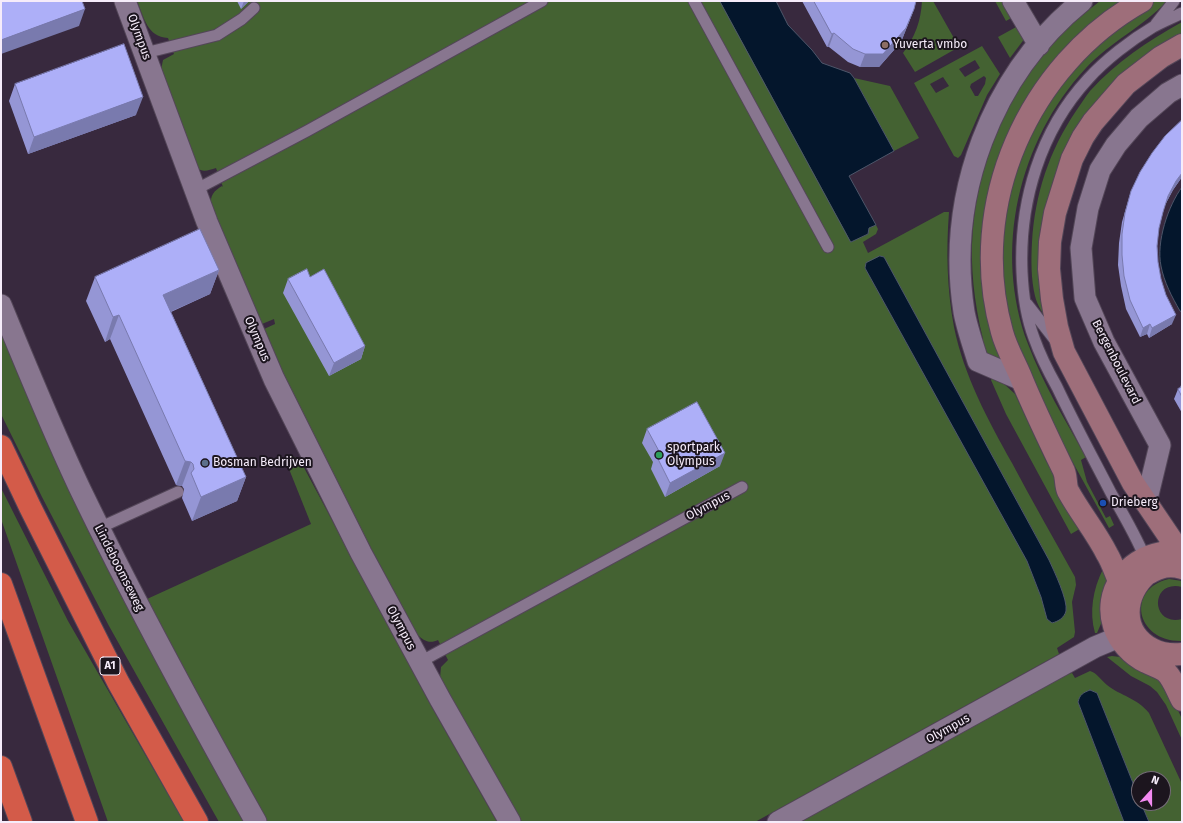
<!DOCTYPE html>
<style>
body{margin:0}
#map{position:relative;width:1183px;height:823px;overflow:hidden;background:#38293e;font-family:"Fira Sans",sans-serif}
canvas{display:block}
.frame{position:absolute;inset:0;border:2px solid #f6ecfa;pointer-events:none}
.north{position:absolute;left:1131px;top:771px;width:40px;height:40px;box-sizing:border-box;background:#1c151e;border:1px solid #736b76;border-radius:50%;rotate:21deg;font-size:11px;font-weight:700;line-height:16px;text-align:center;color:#f6ecfa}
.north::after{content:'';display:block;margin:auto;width:14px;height:18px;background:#f38af1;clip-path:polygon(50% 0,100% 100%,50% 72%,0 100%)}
</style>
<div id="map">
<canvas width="1183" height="823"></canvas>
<div class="frame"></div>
<div class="north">N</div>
</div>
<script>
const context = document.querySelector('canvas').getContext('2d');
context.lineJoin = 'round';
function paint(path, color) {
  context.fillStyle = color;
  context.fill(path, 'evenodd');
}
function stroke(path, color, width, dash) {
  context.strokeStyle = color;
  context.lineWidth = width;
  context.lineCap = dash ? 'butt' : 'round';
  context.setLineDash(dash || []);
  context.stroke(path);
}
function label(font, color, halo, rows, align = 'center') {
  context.font = font + ' "Fira Sans",sans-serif';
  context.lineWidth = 4;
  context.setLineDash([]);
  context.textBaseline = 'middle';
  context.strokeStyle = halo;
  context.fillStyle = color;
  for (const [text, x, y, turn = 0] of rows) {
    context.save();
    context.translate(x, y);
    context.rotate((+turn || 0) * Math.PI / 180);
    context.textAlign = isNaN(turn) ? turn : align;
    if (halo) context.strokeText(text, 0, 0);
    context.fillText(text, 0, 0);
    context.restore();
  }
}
const green = new Path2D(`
 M 137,1 L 732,1 L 860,237 L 868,234 L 869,228 L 876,225 L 878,229 L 876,234 L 863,242 L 868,253 L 944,212 L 949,212 C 946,251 947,289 954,327 C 964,376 988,420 1012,463 C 1032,501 1054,539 1075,577 L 1076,585 L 1072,602 L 1075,632 L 1074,637 L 1057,648 L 1059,654 L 755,822 L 522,822 L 440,678 L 441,667 L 448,660 L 438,640 C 430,644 423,641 417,634 L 352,513 L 294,399 L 264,329 L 275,324 L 274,319 L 262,324 L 211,205 C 210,195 214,191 222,186 L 223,187 L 216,168 C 209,170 203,173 197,168 L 161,70 L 163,60 L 174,54 L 168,38 C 147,37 144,17 137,1 ZM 881,256 L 884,258 L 1040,543 L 1057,577 L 1065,602 L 1041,597 L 1027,561 Z
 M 922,1 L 933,1 L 959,47 L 915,72 L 903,53 C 915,37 921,21 922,1 Z
 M 995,1 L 1004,1 L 1013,17 L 1006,21 Z
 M 1100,1 L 1130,1 L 1089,31 L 994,188 L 1006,362 L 987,357 L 977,341 L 983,339 C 965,264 968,200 999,128 C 1014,94 1033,64 1059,37 C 1071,24 1086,12 1100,1 Z
 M 1154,1 L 1167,1 C 1143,27 1110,42 1086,68 C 1018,141 993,251 1028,344 C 1043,384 1065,420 1086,457 L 1081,460 L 1087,482 L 1106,518 L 1110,516 L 1114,525 L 1109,528 L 1055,430 L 1015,354 L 999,276 L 1006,191 L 1050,92 L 1135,11 Z
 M 1182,22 L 1182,39 L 1065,161 L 1047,321 C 1043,313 1037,305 1035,296 C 1031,279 1031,260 1032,242 C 1035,194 1049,151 1076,111 C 1081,104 1085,97 1090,91 C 1116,62 1148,41 1182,22 Z
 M 1018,26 L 1025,38 L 1010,58 L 998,37 Z
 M 982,46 L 1000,74 L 987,95 L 961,155 L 958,158 L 954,156 L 914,83 ZM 975,60 L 980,68 L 965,77 L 959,69 ZM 984,76 L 986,78 L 985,84 L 978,96 L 975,96 L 970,87 L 971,84 ZM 943,77 L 949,86 L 936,93 L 930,84 Z
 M 854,78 L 890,86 L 919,138 L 894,151 Z
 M 1,328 L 246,822 L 219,822 L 109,626 L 42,497 L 1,414 Z
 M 992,378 L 1003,383 L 1015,394 L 1046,461 L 1083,527 L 1071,534 L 1006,414 L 991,380 Z
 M 291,456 L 297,458 L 301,462 L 430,704 L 497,822 L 266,822 L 147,599 L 311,524 L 285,459 Z
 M 1,488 L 68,621 L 184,822 L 108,822 L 1,519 Z
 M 1103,569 L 1107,577 L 1107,586 L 1103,619 L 1097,633 L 1095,633 C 1089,612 1093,589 1103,569 Z
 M 1169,579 L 1182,581 L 1182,587 C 1150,579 1150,627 1182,619 L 1182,641 C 1136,642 1125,589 1169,579 Z
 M 1112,656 L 1120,657 L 1152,673 L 1169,691 L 1182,719 L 1182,740 L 1166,705 L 1157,692 L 1150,686 L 1131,676 L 1107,657 Z
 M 1090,671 C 1097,673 1101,680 1107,685 C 1121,696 1137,698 1149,713 L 1182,784 L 1182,822 L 1149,822 L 1141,803 L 1163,803 L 1163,779 L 1139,779 L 1139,798 L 1097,693 L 1093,691 L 1078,702 L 1124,822 L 798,822 L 1066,675 L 1072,673 L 1075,678 Z`);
const water = new Path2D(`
 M 720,1 L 776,1 L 788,25 L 812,50 L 822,63 L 850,73 L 854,78 L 894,151 L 849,176 L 876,225 L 869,228 L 868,234 L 851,242 Z
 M 1182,187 L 1182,312 L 1180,311 C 1172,297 1164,282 1161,266 C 1156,242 1168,206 1182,187 Z
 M 880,256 L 884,257 L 1049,560 C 1054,571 1068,600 1066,611 C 1064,618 1059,621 1052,623 L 1047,619 L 1041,597 L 1027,561 L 865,268 L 866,263 Z
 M 1090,690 L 1097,693 L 1139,798 L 1139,803 L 1141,803 L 1149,822 L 1124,822 L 1078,702 C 1080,694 1083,693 1090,690 Z`);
const lane = new Path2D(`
 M 694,1 L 828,247
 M 1156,24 L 1174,1
 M 145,53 L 217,35 L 242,19 L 254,8
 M 195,190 L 307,131 L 542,1
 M 1027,304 L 1055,340
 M 99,528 L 178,492
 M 1145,558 C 1136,536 1123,514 1111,493 C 1093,458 1074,423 1057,387 C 1048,371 1040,355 1034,338 C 1026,317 1023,294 1022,272 C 1019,202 1040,131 1088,79 C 1105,60 1131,40 1153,27 C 1162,22 1172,18 1182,13
 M 420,662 L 742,487`);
const street = new Path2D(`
 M 125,1 L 207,222 L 274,379 L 361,553 L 440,699 L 510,822
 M 1013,1 L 1039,45
 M 1,305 C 27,368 52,430 81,491 C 135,603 195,713 256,822
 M 1022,380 L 978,361 C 973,345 967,328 964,312 C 946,196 991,75 1082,1
 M 1146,503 L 1160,445 L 1104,342 L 1085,298 L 1081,248 L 1088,208 L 1100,170 L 1116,145 L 1139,118 L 1168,93 L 1182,85
 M 778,822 L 1095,647 L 1119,637`);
const secondary = new Path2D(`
 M 1179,551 L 1133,483 L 1064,352 L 1057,327 L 1052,299 L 1049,269 L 1050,242 L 1055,213 L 1072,159 L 1083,137 L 1093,122 L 1126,84 L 1161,57 L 1182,45
 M 1182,552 C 1175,551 1168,552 1161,553 C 1127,559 1103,592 1114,626 C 1119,641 1131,655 1146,662 C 1152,665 1159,667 1165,671 C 1173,678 1177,691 1182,700
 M 1145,558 L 1148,573 C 1123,594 1120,632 1152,649 C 1161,654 1172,655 1182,654
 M 1149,573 C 1160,567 1169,564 1182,568
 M 1119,581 C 1115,572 1112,562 1107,554 C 1096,532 1080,513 1068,491 C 1065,485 1067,476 1063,469 C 1048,438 1033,407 1020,375 C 1014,361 1006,347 1002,332 C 966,205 1028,65 1142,1`);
const highway = new Path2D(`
 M 1,446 L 30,507 L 118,682 L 197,822
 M 1,584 L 87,822
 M 1,767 L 21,822`);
const wall = new Path2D(`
 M 237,1 L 249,1 L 241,9 Z
 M 802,1 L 916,1 L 914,9 L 909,22 L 901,42 L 879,67 L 860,67 L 848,62 L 829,47 L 827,47 Z
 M 15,84 L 136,115 L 28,154 L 9,101 Z
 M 1182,120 L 1182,177 L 1173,190 L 1165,205 L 1163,212 L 1159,228 L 1157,246 L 1158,262 L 1161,279 L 1172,324 L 1149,338 L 1147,334 L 1140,337 L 1126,309 L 1121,286 L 1118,265 L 1119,243 L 1122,222 L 1131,191 Z
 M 219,270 L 210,294 L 171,312 L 246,477 L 237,501 L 192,521 L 182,498 L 184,490 L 184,489 L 182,486 L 176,485 L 110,339 L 105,342 L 86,301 L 95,277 Z
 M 310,277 L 365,346 L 361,359 L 329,376 L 283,293 L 288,279 Z
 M 1182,382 L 1182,413 L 1174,399 L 1178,389 L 1180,388 Z
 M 647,429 L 720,466 L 665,497 L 651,469 L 653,462 L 642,443 Z`);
const shadedWall = new Path2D(`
 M 244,1 L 249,1 L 241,9 Z
 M 85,9 L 79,26 L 1,54 L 1,40 Z
 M 914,9 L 909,22 L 901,42 L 879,67 L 860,67 L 865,54 Z
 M 834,33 L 829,47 L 827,47 L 832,34 Z
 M 143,97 L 136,115 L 28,154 L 34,137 Z
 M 1182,173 L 1182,177 L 1173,190 L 1165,205 L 1168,196 L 1176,181 Z
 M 219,270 L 210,294 L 154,319 L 163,295 Z
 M 119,315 L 110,339 L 105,342 L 113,317 Z
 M 1176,315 L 1172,324 L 1149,338 L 1152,328 Z
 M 1150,324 L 1147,334 L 1140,337 L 1143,328 Z
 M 365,346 L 361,359 L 329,376 L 334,363 Z
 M 725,453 L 720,466 L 665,497 L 670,483 Z
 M 185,461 L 191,462 L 182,486 L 176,485 Z
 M 246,477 L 237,501 L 192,521 L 201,497 Z`);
const building = new Path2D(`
 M 1,1 L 82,1 L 85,9 L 1,40 Z
 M 814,1 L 916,1 L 914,9 L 906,28 L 883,54 L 865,54 L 853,49 L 834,33 L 832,34 Z
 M 124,44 L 143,97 L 34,137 L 15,84 Z
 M 1182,120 L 1182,173 L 1176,181 L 1168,196 L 1163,212 L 1159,228 L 1157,246 L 1158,262 L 1161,279 L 1166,295 L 1176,315 L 1152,328 L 1150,324 L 1143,328 L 1130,300 L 1124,276 L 1122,255 L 1122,234 L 1125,213 L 1131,191 L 1140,172 L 1152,153 L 1165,136 Z
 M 200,229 L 219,270 L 163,295 L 246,477 L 201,497 L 191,473 L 194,469 L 193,464 L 191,462 L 185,461 L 119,315 L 113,317 L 95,277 Z
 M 307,269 L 310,277 L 324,269 L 365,346 L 334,363 L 288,279 Z
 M 1182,387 L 1182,397 L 1178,389 Z
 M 697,402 L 725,453 L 670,483 L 656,455 L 660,453 L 647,429 Z`);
const markers = [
 [885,45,4,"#8d6e63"],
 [659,455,4,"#2e9e5b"],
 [205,463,4,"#5c6f8a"],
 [1103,503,4,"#1a4fb4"]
];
const shields = [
 [110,666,20]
];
const shieldNames = [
 ["A1",110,666]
];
const streetNames = [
 ["Olympus",139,37,70],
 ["Olympus",257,339,67],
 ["Bergenboulevard",1116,362,63],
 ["Olympus",708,506,-28],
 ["Lindeboomseweg",119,568,63],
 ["Olympus",401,628,62],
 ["Olympus",948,729,-29]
];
const poiNames = [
 ["Yuverta vmbo",893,45],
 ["sportpark",667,448],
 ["Olympus",667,462],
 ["Bosman Bedrijven",213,463],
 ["Drieberg",1111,503]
];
paint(green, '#446232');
paint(water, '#04162c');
stroke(water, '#4d566a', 1);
stroke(lane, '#534658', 13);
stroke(street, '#534658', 23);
stroke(secondary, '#534658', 24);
stroke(highway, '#534658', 24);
stroke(lane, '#88768f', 11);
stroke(street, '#88768f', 21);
stroke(secondary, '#9e6e7a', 22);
stroke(highway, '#d35b49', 22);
paint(wall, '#9596d5');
paint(shadedWall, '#797aae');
paint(building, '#adaff8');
stroke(building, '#797aae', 1);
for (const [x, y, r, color] of markers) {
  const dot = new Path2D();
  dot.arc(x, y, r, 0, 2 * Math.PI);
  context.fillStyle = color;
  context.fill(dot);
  stroke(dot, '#1c151e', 1.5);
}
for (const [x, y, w] of shields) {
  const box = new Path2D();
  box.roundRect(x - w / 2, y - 9, w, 18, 3);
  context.fillStyle = '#1c151e';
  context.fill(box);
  stroke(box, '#f6ecfa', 1);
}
label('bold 11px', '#f6ecfa', null, shieldNames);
label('12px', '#f6ecfa', '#1c151e', streetNames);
label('12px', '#f6ecfa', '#1c151e', poiNames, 'left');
</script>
